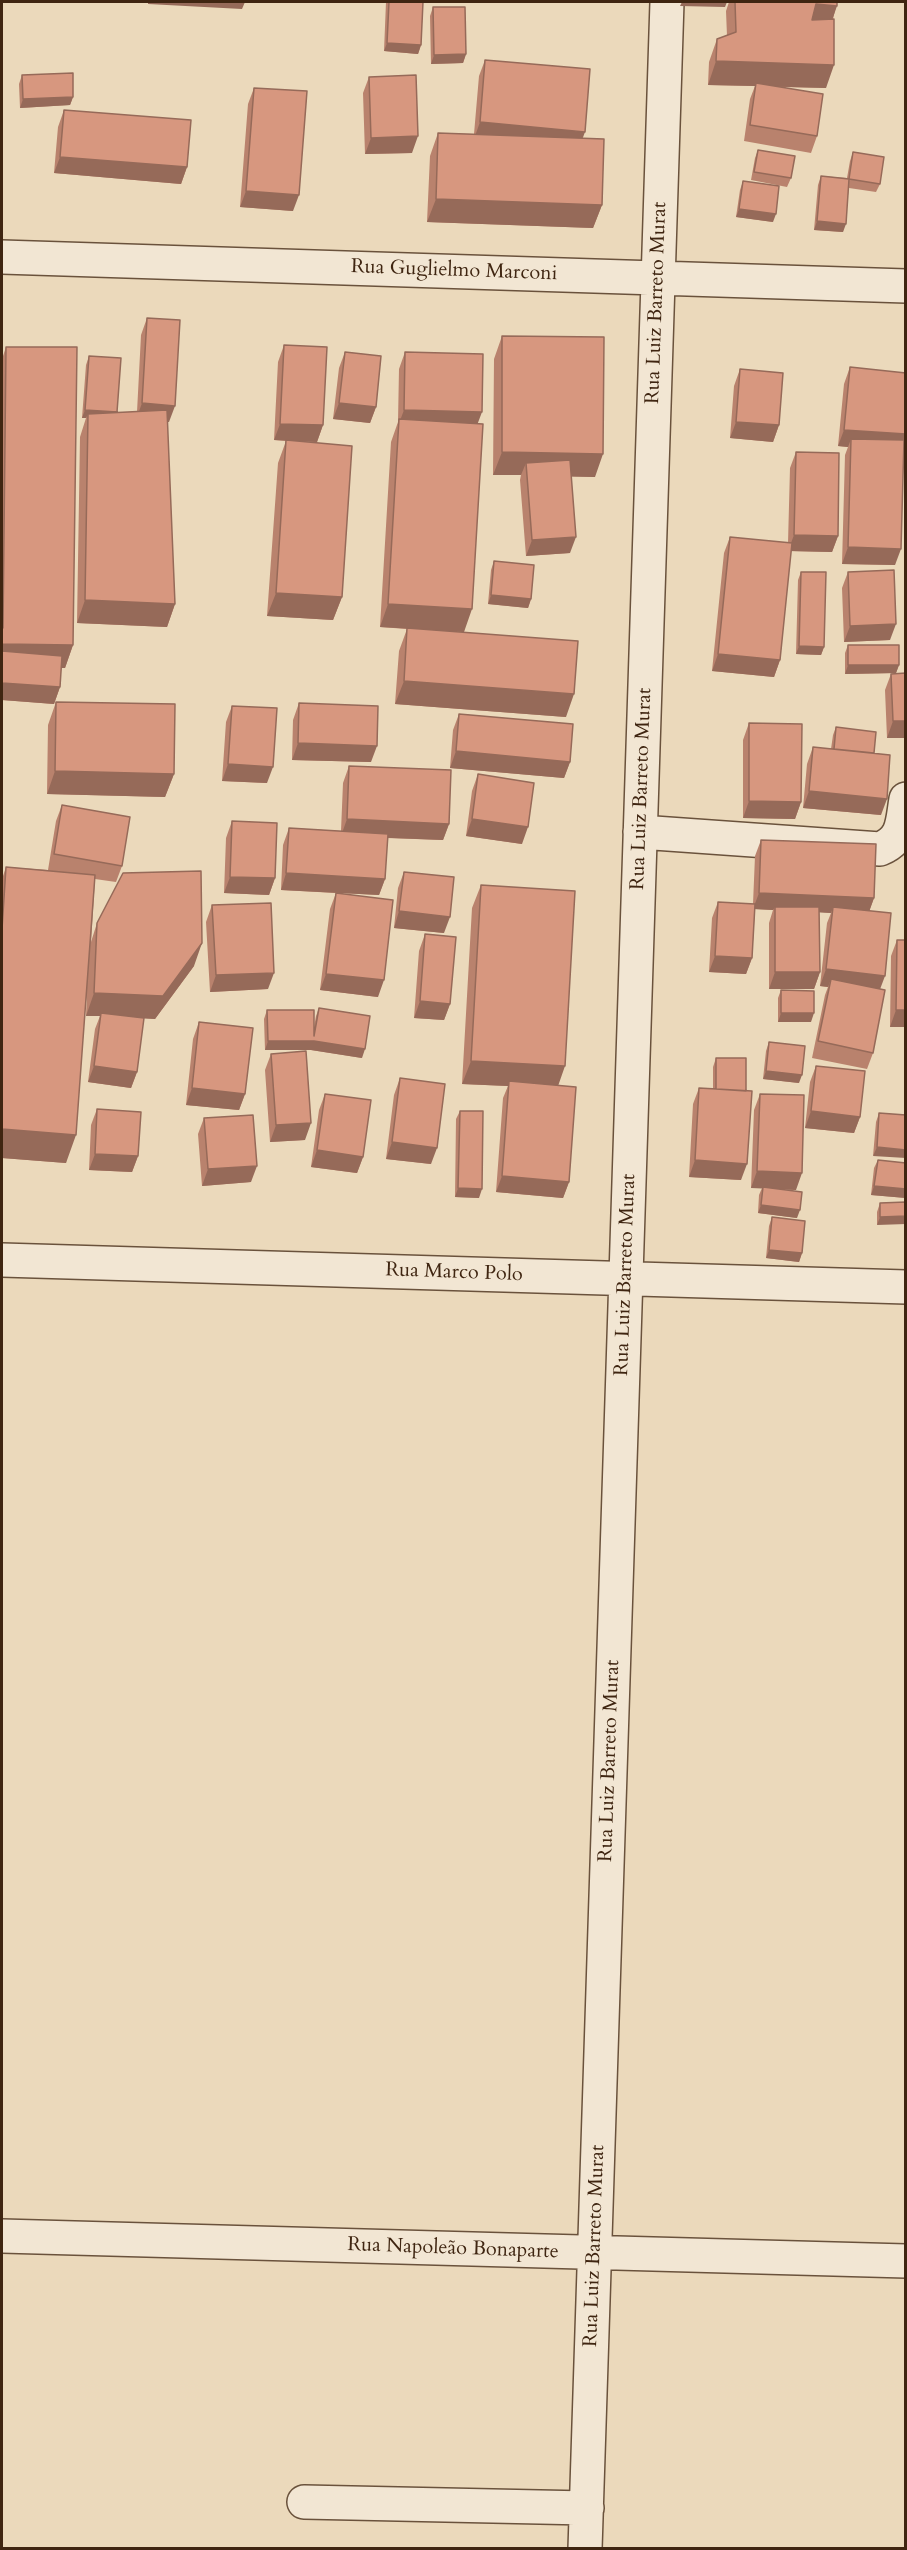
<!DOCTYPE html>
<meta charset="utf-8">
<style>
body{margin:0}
#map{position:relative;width:907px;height:2550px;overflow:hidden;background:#ebd9bb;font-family:Cardo,serif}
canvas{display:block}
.frame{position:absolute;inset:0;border:3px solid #3f2511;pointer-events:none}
</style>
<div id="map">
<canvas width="907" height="2550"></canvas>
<div class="frame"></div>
</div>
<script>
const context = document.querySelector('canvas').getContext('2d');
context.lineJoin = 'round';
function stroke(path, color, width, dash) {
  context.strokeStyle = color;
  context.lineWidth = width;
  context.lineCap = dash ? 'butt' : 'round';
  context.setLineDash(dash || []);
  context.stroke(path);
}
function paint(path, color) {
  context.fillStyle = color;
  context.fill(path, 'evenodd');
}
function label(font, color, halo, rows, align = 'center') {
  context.font = font + ' Cardo,serif';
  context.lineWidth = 4.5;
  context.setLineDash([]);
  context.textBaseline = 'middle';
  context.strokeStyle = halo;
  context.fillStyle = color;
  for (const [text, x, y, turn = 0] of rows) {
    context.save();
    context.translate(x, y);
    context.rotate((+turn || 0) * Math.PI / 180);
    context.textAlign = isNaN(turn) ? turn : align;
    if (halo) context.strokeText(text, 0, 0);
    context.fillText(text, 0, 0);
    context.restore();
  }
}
const minor = new Path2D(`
 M 2,257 L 906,286
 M 640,832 L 880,849 C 904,839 902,822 906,799
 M 2,1260 L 906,1287
 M 2,2236 L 906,2261
 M 304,2502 L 587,2508
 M 585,2548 L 667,2`);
const wall = new Path2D(`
 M 386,2 L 423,2 L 421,45 L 418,54 L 384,51 Z
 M 729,2 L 837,2 L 833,19 L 826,88 L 781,87 L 817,136 L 811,153 L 744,141 L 750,99 L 755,86 L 708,85 L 709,62 L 717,39 L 727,36 L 726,11 Z
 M 433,7 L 466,54 L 463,63 L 431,64 L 430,16 Z
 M 485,60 L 583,138 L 602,205 L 593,228 L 427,222 L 430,156 L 438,133 L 474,134 L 479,76 Z
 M 22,75 L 73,97 L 70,105 L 20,108 L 19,84 Z
 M 369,77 L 412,153 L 365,154 L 363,93 Z
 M 254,88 L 293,211 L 240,207 L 248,104 Z
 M 64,110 L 187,167 L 181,184 L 54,173 L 58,127 Z
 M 758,150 L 791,178 L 787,187 L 751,180 L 755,158 Z
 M 853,152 L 880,184 L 876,192 L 849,188 L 843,232 L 814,230 L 818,185 L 821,176 L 847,178 L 850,161 Z
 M 743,181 L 773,222 L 736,217 L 740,190 Z
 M 147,318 L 169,422 L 167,422 L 175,604 L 167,627 L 77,623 L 80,437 L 86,418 L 82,418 L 86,365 L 89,356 L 117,412 L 137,412 L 141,335 Z
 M 502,336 L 595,477 L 571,476 L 570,553 L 526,556 L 520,480 L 521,475 L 493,475 L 494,359 Z
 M 284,345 L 323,425 L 317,442 L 290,441 L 342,597 L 333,620 L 267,616 L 278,463 L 286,441 L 274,440 L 278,362 Z
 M 6,347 L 73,645 L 65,668 L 61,668 L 60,687 L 54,704 L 2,700 L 2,359 Z
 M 345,352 L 376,407 L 370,423 L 333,419 L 339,368 Z
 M 405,352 L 477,424 L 464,632 L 423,630 L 566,717 L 395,704 L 399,651 L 407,629 L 380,627 L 391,442 L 398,422 L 399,369 Z
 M 850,367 L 904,450 L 895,565 L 842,564 L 845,455 L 848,447 L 838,446 L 844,384 Z
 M 740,369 L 779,425 L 773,442 L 730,438 L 734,386 Z
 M 796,452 L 838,536 L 832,552 L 791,551 L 780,660 L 774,677 L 712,671 L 724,553 L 730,537 L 788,543 L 790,468 Z
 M 494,561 L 531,599 L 528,608 L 488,604 L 491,570 Z
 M 801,572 L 824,647 L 821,655 L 796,654 L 798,580 Z
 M 848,572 L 890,640 L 844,642 L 842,588 Z
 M 848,645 L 899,665 L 896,673 L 906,673 L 906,738 L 887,738 L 885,690 L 891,674 L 896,673 L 845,674 L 845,653 Z
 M 56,702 L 174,774 L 165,797 L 47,794 L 48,725 Z
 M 299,703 L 371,762 L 292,760 L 293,720 Z
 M 232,706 L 267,783 L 222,781 L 226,722 Z
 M 459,714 L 570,762 L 564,778 L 450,768 L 453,730 Z
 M 749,723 L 801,802 L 795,819 L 743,818 L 743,740 Z
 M 836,727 L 874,753 L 881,815 L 803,808 L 807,764 L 813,747 L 831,749 L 833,735 Z
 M 349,766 L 449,824 L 443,840 L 387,838 L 385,879 L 379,895 L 340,893 L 378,997 L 320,990 L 330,909 L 336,893 L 281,890 L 283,845 L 289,828 L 341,831 L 343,783 Z
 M 478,774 L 522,844 L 466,836 L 472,791 Z
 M 62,805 L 122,866 L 116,882 L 95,879 L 91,942 L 97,923 L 194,966 L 155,1019 L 142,1018 L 137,1072 L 131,1088 L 88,1082 L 95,1029 L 100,1016 L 86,1016 L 87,994 L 66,1163 L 2,1158 L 2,879 L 6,867 L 48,870 L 56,821 Z
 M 232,821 L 275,878 L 269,895 L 224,893 L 226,838 Z
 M 761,840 L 874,898 L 869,911 L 880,989 L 873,1053 L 867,1069 L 812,1058 L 825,995 L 828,987 L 820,986 L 827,923 L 831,913 L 819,912 L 820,972 L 814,989 L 769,989 L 769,923 L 773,910 L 755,909 L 752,958 L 746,974 L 709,972 L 712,918 L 718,902 L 753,904 L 755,856 Z
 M 404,872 L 444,933 L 394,928 L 398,888 Z
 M 481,885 L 558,1085 L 569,1182 L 563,1198 L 496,1192 L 503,1098 L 508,1086 L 462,1084 L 472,908 Z
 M 212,905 L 268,989 L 210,992 L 206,922 Z
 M 425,934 L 450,1004 L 444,1020 L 414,1018 L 419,951 Z
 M 897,940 L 906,1027 L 890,1027 L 891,956 Z
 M 781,990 L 811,1022 L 778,1022 L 778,998 Z
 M 319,1008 L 362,1058 L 311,1050 L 265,1050 L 264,1019 L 267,1010 L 314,1027 L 316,1016 Z
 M 199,1022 L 245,1094 L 239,1110 L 186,1105 L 193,1039 Z
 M 769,1042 L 799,1083 L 763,1079 L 766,1051 Z
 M 271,1054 L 305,1140 L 270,1142 L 265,1070 Z
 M 716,1058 L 746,1091 L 741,1180 L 689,1177 L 693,1104 L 699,1088 L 713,1089 L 713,1067 Z
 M 816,1066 L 860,1117 L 854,1133 L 805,1128 L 810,1082 Z
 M 400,1078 L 431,1164 L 386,1159 L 394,1095 Z
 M 325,1094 L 363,1157 L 357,1173 L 311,1167 L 319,1110 Z
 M 760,1094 L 796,1190 L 781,1189 L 797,1218 L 758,1213 L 759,1195 L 762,1188 L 751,1188 L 754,1110 Z
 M 97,1109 L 138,1156 L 132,1172 L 89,1170 L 91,1125 Z
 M 460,1111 L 479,1198 L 455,1197 L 456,1119 Z
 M 879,1113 L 906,1115 L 873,1156 L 876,1122 Z
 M 204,1118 L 251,1182 L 202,1186 L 198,1134 Z
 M 878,1160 L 906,1163 L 906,1198 L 871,1195 L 874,1168 Z
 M 906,1202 L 877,1225 L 877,1212 L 880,1203 Z
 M 772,1217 L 802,1253 L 799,1262 L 766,1258 L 769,1226 Z`);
const shadedWall = new Path2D(`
 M 148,2 L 245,2 L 242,9 L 148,4 Z
 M 682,2 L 727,2 L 725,7 L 680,6 Z
 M 816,4 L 837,6 L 829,29 L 808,27 Z
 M 387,43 L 421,45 L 418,54 L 384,51 Z
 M 466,54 L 463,63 L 431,64 L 434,55 Z
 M 716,61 L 834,65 L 826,88 L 756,86 L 756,83 L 755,86 L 708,85 Z
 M 73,97 L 70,105 L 20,108 L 23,99 Z
 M 480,122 L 585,132 L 579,148 L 474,139 Z
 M 418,136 L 412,153 L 365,154 L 371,138 Z
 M 60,157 L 187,167 L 181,184 L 54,173 Z
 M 246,191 L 299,195 L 293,211 L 240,207 Z
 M 436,199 L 602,205 L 593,228 L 427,222 Z
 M 739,209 L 776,214 L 773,222 L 736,217 Z
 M 817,221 L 846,224 L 843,232 L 814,230 Z
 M 142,403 L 175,406 L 169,422 L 136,420 Z
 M 339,403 L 376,407 L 370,423 L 333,419 Z
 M 85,410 L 117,412 L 88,414 L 86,418 L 82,418 Z
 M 404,410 L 482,412 L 476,428 L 398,426 Z
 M 736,422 L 779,425 L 773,442 L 730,438 Z
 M 280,424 L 323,425 L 317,442 L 274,440 Z
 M 844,430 L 906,434 L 906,450 L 851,447 L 851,439 L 848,447 L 838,446 Z
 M 502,452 L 603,454 L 595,477 L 527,476 L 526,463 L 521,475 L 493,475 Z
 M 794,535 L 838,536 L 832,552 L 788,551 Z
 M 576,537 L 570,553 L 526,556 L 532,540 Z
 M 848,547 L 901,549 L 895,565 L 842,564 Z
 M 276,593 L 342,597 L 333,620 L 267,616 Z
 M 491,595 L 531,599 L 528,608 L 488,604 Z
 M 85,600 L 175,604 L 167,627 L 77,623 Z
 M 388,604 L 472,609 L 464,632 L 380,627 Z
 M 896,624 L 890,640 L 844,642 L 850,626 Z
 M 2,644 L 73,645 L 65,668 L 2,667 Z
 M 799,646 L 824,647 L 821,655 L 796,654 Z
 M 718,654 L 780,660 L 774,677 L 712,671 Z
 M 848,665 L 899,665 L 896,673 L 845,674 Z
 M 404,681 L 574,694 L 566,717 L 395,704 Z
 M 2,683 L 60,687 L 54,704 L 2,700 Z
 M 893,721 L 906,721 L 906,738 L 887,738 Z
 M 298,743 L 377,746 L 371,762 L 292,760 Z
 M 456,751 L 570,762 L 564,778 L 450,768 Z
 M 228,764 L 273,767 L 267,783 L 222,781 Z
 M 55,771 L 174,774 L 165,797 L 47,794 Z
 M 809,791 L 887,799 L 881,815 L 803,808 Z
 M 749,801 L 801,802 L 795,819 L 743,818 Z
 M 347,819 L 449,824 L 443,840 L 341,836 Z
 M 472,819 L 528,827 L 522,844 L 466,836 Z
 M 286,873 L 385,879 L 379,895 L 281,890 Z
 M 230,877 L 275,878 L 269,895 L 224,893 Z
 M 759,893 L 874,898 L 868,915 L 833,907 L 831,913 L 775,910 L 775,907 L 773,910 L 753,909 Z
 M 399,911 L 450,917 L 444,933 L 394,928 Z
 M 202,943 L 194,966 L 155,1019 L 101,1016 L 101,1013 L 100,1016 L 86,1016 L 94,993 Z
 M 715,956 L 752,958 L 746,974 L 709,972 Z
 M 826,969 L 885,976 L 879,992 L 831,979 L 828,987 L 820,986 Z
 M 775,972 L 820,972 L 814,989 L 769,989 Z
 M 274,973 L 268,989 L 210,992 L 216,975 Z
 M 326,974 L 384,980 L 378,997 L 320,990 Z
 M 420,1001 L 450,1004 L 444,1020 L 414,1018 Z
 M 896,1010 L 906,1010 L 906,1027 L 890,1027 Z
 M 781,1013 L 814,1013 L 811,1022 L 778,1022 Z
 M 268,1041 L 314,1041 L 365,1049 L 362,1058 L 311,1050 L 265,1050 Z
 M 471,1061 L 565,1066 L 557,1089 L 509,1081 L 508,1086 L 462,1084 Z
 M 94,1066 L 137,1072 L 131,1088 L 88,1082 Z
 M 766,1071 L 802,1075 L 799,1083 L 763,1079 Z
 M 192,1088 L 245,1094 L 239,1110 L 186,1105 Z
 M 811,1111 L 860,1117 L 854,1133 L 805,1128 Z
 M 311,1123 L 305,1140 L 270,1142 L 276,1125 Z
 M 2,1129 L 76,1135 L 66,1163 L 2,1158 Z
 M 392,1142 L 437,1148 L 431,1164 L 386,1159 Z
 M 877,1147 L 906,1150 L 906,1158 L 873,1156 Z
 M 317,1150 L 363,1157 L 357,1173 L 311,1167 Z
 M 95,1154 L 138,1156 L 132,1172 L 89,1170 Z
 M 695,1160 L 747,1164 L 741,1180 L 689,1177 Z
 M 257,1166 L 251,1182 L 202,1186 L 208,1169 Z
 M 757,1171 L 802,1173 L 796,1190 L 751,1188 Z
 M 502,1176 L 569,1182 L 563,1198 L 496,1192 Z
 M 874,1186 L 906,1189 L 906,1198 L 871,1195 Z
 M 458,1188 L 482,1189 L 479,1198 L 455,1197 Z
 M 761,1205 L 800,1210 L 797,1218 L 758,1213 Z
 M 906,1216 L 906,1224 L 877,1225 L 880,1217 Z
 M 769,1250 L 802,1253 L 799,1262 L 766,1258 Z`);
const building = new Path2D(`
 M 389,2 L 423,2 L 421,45 L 387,43 Z
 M 735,2 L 837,2 L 837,6 L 816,4 L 812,20 L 834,19 L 834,65 L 716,61 L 717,39 L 736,32 Z
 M 433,7 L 465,7 L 466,54 L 434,55 Z
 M 485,60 L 590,69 L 585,132 L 480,122 Z
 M 73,73 L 73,97 L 23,99 L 22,75 Z
 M 416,75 L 418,136 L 371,138 L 369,77 Z
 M 756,83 L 823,94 L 817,136 L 750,125 Z
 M 254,88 L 307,91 L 299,195 L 246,191 Z
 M 64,110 L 191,120 L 187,167 L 60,157 Z
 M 438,133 L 604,139 L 602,205 L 436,199 Z
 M 758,150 L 795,156 L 791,178 L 754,172 Z
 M 853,152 L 884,157 L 880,184 L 849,179 Z
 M 821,176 L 849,179 L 846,224 L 817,221 Z
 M 743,181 L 779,186 L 776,214 L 739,209 Z
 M 147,318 L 180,320 L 175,406 L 142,403 Z
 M 502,336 L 604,337 L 603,454 L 502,452 Z
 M 284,345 L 327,347 L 323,425 L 280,424 Z
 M 6,347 L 77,347 L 73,645 L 2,644 L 2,604 L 3,628 Z
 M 345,352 L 381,356 L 376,407 L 339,403 Z
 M 405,352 L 483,354 L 482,412 L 404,410 Z
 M 89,356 L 121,358 L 117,412 L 85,410 Z
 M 850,367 L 906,373 L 906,434 L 844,430 Z
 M 740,369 L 783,373 L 779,425 L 736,422 Z
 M 167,410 L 175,604 L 85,600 L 88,414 Z
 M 399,419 L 483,424 L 472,609 L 388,604 Z
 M 851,439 L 904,440 L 901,549 L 848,547 Z
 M 286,440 L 352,446 L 342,597 L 276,593 Z
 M 796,452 L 839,453 L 838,536 L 794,535 Z
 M 570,460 L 576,537 L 532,540 L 526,463 Z
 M 730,537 L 792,543 L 780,660 L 718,654 Z
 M 494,561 L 534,565 L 531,599 L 491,595 Z
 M 894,570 L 896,624 L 850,626 L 848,572 Z
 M 801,572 L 826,572 L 824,647 L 799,646 Z
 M 407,628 L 578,641 L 574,694 L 404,681 Z
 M 848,645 L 899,645 L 899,665 L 848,665 Z
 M 2,651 L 62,656 L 60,687 L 2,683 Z
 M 906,673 L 906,721 L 893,721 L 891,674 Z
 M 56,702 L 175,704 L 174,774 L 55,771 Z
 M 299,703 L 378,706 L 377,746 L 298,743 Z
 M 232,706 L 277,708 L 273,767 L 228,764 Z
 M 459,714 L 573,724 L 570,762 L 456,751 Z
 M 749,723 L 802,724 L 801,802 L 749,801 Z
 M 836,727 L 876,732 L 874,753 L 834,749 Z
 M 813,747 L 890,755 L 887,799 L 809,791 Z
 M 349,766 L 451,770 L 449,824 L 347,819 Z
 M 478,774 L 534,783 L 528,827 L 472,819 Z
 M 62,805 L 130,817 L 122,866 L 54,854 Z
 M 232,821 L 277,823 L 275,878 L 230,877 Z
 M 289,828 L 388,834 L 385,879 L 286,873 Z
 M 761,840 L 876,844 L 874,898 L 759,893 Z
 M 6,867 L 95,875 L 76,1135 L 2,1129 L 2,929 Z
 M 201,871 L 202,943 L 163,996 L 94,993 L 97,923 L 123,873 Z
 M 404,872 L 454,877 L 450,917 L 399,911 Z
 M 481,885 L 575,891 L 565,1066 L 471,1061 Z
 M 336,893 L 393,900 L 384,980 L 326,974 Z
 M 718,902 L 755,904 L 752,958 L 715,956 Z
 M 271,903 L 274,973 L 216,975 L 212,905 Z
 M 775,907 L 819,907 L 820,972 L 775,972 Z
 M 833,907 L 891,913 L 885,976 L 826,969 Z
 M 425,934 L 456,937 L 450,1004 L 420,1001 Z
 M 897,940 L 906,940 L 906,1010 L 896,1010 Z
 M 831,979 L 885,990 L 873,1053 L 818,1041 Z
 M 781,990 L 814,991 L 814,1013 L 781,1013 Z
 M 319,1008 L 370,1016 L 365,1049 L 314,1041 L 268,1041 L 267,1010 L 314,1010 L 314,1036 Z
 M 101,1013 L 144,1018 L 137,1072 L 94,1066 Z
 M 199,1022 L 253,1028 L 245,1094 L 192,1088 Z
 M 769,1042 L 805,1046 L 802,1075 L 766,1071 Z
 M 306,1051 L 311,1123 L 276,1125 L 271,1054 Z
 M 716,1058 L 746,1058 L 746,1091 L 716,1089 Z
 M 816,1066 L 865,1071 L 860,1117 L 811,1111 Z
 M 400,1078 L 445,1084 L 437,1148 L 392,1142 Z
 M 509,1081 L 576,1087 L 569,1182 L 502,1176 Z
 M 699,1088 L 752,1091 L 747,1164 L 695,1160 Z
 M 325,1094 L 371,1100 L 363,1157 L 317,1150 Z
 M 760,1094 L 804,1095 L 802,1173 L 757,1171 Z
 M 97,1109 L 141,1112 L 138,1156 L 95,1154 Z
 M 460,1111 L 483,1111 L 482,1189 L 458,1188 Z
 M 879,1113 L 906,1115 L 906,1150 L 877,1147 Z
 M 253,1115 L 257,1166 L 208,1169 L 204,1118 Z
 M 878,1160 L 906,1163 L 906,1189 L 874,1186 Z
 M 763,1187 L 802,1192 L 800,1210 L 761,1205 Z
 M 906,1202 L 906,1216 L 880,1217 L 880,1203 Z
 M 772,1217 L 805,1221 L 802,1253 L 769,1250 Z`);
const streetNames = [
 ["Rua Guglielmo Marconi",454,271,2],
 ["Rua Luiz Barreto Murat",657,303,-88],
 ["Rua Luiz Barreto Murat",642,789,-88],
 ["Rua Marco Polo",454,1273,2],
 ["Rua Luiz Barreto Murat",626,1275,-88],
 ["Rua Luiz Barreto Murat",610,1761,-88],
 ["Rua Luiz Barreto Murat",595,2246,-88],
 ["Rua Napoleão Bonaparte",453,2249,2]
];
stroke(minor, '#6a523c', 36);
stroke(minor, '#f2e6d3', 33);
paint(wall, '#b9826d');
paint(shadedWall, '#966a59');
paint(building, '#d7977f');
stroke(building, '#966a59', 1.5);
label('20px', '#3f2511', '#f2e6d3', streetNames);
</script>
